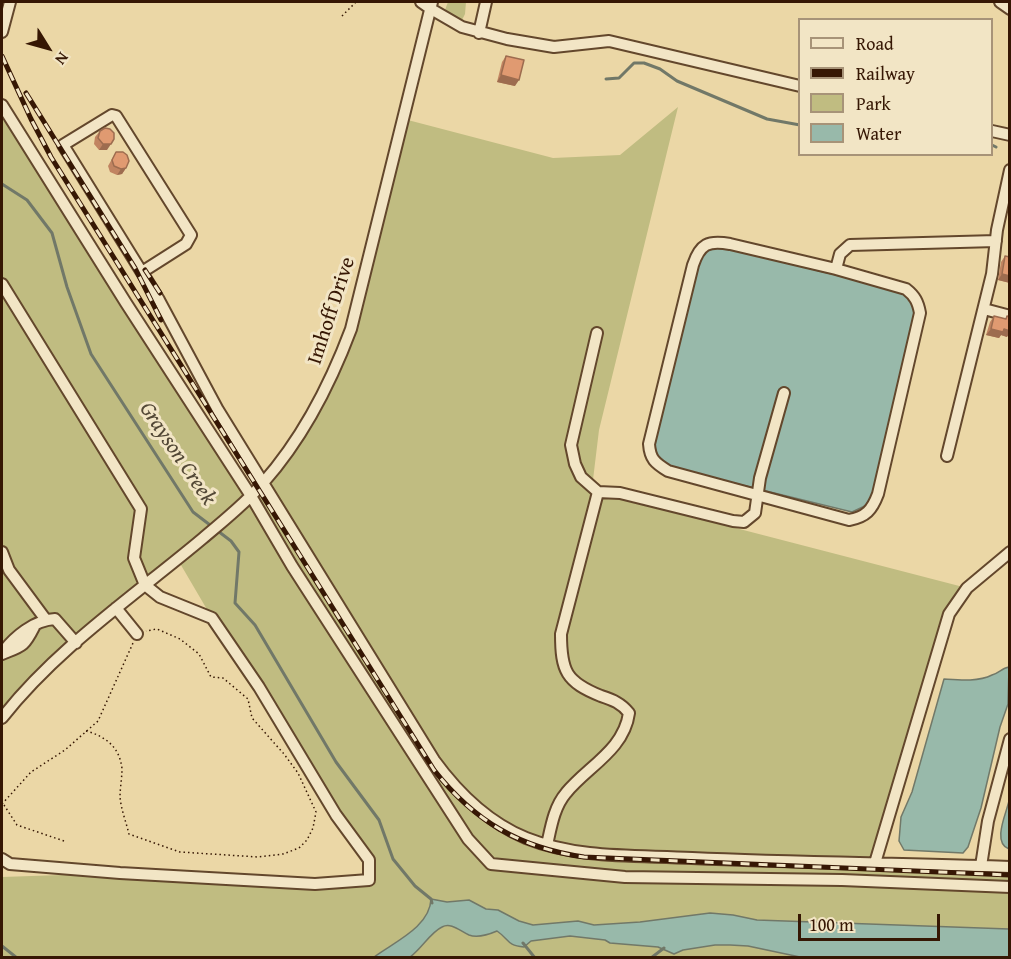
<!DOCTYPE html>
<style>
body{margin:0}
#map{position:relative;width:1011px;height:959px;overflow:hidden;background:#ebd7a6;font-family:"Gentium Book Plus",serif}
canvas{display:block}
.frame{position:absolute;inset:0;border:3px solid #361704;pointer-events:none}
.legend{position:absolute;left:798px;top:18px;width:195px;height:138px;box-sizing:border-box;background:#f2e5c5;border:2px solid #a79378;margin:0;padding:8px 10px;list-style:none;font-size:18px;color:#361704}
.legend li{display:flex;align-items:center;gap:12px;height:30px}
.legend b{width:30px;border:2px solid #a79378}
.north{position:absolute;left:18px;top:18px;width:60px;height:60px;-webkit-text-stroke:4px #f2e5c5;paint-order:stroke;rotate:127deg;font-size:16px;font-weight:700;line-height:24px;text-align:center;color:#361704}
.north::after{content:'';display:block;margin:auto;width:21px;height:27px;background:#361704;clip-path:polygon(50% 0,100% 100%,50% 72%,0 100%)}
.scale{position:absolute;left:798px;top:914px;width:142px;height:27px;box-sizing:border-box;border:3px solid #361704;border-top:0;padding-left:8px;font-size:18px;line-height:21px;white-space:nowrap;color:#361704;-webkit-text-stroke:4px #f2e5c5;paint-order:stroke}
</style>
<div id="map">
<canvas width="1011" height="959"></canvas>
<div class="frame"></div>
<ul class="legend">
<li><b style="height:8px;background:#f2e5c5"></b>Road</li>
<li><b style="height:8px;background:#361704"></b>Railway</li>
<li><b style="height:16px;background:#c0bc81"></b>Park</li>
<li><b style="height:16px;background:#98b9aa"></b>Water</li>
</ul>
<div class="north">N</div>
<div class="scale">100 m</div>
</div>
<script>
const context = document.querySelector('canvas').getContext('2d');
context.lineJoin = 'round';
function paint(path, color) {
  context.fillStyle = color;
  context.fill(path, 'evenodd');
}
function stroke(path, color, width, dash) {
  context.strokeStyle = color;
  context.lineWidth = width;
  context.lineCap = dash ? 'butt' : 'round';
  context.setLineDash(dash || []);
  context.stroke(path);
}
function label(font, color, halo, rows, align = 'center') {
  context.font = font + ' "Gentium Book Plus",serif';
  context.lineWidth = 6;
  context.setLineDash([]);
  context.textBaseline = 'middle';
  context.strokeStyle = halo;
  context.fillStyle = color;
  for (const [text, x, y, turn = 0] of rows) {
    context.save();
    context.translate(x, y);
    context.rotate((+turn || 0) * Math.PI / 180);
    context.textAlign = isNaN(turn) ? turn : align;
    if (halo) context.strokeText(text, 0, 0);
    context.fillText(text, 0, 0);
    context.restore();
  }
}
const green = new Path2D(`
 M 448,2 L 466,2 L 465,14 L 462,20 L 458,20 L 445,10 Z
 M 2,105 L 251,495 L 263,483 L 338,363 L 404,119 L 553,158 L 620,155 L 678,107 L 599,430 L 592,488 L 728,526 L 967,588 L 960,596 L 875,863 L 1009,870 L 1009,929 L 757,920 L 710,913 L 640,922 L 593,925 L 578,921 L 533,925 L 519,921 L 498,910 L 486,909 L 469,900 L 447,902 L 431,900 C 428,928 395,941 374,957 L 2,957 L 2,877 L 120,873 L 315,884 L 369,880 L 369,860 L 212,618 L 178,560 L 116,608 L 2,718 Z
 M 448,925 C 468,931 474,941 497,931 C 509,940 506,945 524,947 L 531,941 L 570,936 L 605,940 L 610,943 L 658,947 L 674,953 L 683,950 L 715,945 L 730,945 L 748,946 L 800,957 L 410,958 C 422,948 432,928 448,925 Z`);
const water = new Path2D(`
 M 709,247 L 723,247 L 900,291 L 906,293 L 917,310 L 873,495 L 867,505 L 852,512 L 672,468 L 658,461 L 653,445 L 697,262 Z
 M 1009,667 L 1008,704 L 1000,727 L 981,808 L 968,847 L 963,853 L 904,850 L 899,841 L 901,817 L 912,792 L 944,679 C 959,680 978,682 992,675 C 999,673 1002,668 1009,667 Z
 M 1009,801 L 1010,849 L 1009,849 C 992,843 1006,814 1009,801 Z
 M 431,899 L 447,902 L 469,900 L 486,909 L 498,910 L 519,921 L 533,925 L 578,921 L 594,925 L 640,922 L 710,913 L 733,915 L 757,920 L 1009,929 L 1009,957 L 800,957 L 748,946 L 730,945 L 715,945 L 683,950 L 674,954 L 658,947 L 610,943 L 605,940 L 570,936 L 531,941 L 524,947 C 506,945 510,940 497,931 C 490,934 477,938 469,935 C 460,931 451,922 442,927 C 431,932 421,949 410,957 L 374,957 C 394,942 430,927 431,899 Z`);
const stream = new Path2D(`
 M 606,79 L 619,78 L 634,63 L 644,63 L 660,69 L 677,81 L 767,119 L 800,125
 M 992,145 L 996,147
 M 2,184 L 27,200 L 52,233 L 67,287 L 91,354 L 193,512 L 231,541 L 239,552 L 235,603 L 255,625 L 336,762 L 379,820 L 393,859 L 415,886 L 431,899 L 432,903
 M 523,943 L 535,958
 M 2,946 L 17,958
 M 651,958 L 664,948`);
const path = new Path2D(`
 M 342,16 L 356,2
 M 86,731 C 105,736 120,747 122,769 C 122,778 120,788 120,797 C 121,809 126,822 129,834 L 180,852 L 258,857 L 283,854 L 299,848 L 307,840 L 313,828 L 316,812 L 298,773 L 284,754 L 252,718 L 248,699 L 223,678 L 211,677 L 199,654 L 180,639 L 157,629 L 146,631
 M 2,804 L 31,772 L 65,750 L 98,721 L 133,643
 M 4,805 L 17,825 L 64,841`);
const minor = new Path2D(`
 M 421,2 L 431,9 L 462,27 L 507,39 L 554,47 L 609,41 L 800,86
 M 1000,2 L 1010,9
 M 2,32 L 10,2
 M 479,33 L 486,2
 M 2,105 L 126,303 L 251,496 L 292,566 L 468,839 L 491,864 L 625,877 L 842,880 L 1010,887
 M 992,131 L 1010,135
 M 836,269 L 906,289 C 915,296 918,302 920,313 L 878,494 C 872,510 866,517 849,520 L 668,471 C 655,463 650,459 649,444 L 693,265 C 700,244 708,240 730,244 L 836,269 L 840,254 L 850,245 L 996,241
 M 142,272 L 186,244 L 191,235 L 116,116 L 112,115 L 63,145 L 159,300 L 218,410 L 434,760 C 458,793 487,822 526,838 C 578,859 637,855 692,858 C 798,863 904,863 1010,867
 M 2,284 L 141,509 L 134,558 L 145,585 L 160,597 L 212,618 L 259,687 L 336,815 L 369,860 L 369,880 L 315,884 L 120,873 L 10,864 L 2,859
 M 984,309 L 1010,316
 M 947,456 L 992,274 L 997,230 L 1010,170
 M 598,492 L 620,493 L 733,521 L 744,522 L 755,513 L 760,478 L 784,393
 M 2,552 L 9,570 L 46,620
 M 116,608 L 137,634
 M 2,653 C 14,637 34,620 55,619 L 76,643
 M 2,654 C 22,646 24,647 34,627
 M 2,718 C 57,648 134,596 202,539 C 223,521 245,504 263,483 C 303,438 330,385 351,329 L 432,2
 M 547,845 C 551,827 554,807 566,793 C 587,767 624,750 629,713 C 621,703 613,700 601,696 C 566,682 561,671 561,634 L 598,492 L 581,477 L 575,464 L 571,445 L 597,333
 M 875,863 L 949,614 L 967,588 L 1010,552
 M 981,866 L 988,821 L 1010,739`);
const rail = new Path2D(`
 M 2,56 L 31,119 L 51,157 L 434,770 C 474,821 520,848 584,857 L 1010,875
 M 26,93 L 135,268 L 161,320
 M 145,270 L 160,293`);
const wall = new Path2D(`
 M 506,56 L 515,86 L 497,82 L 502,62 Z
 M 100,131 L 107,150 L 99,150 L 94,144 L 95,137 Z
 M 116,152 L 126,168 L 122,174 L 117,175 L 110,172 L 108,166 Z
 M 1005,256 L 1010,257 L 1010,283 L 998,280 L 1001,262 Z
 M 994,316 L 1006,319 L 1007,316 L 1007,337 L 1001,335 L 999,338 L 986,335 L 990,322 Z`);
const shadedWall = new Path2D(`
 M 501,75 L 519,80 L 515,86 L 497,82 Z
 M 103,144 L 111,144 L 107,150 L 99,150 Z
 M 126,168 L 122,174 L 117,175 L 121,169 Z
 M 1002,274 L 1010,276 L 1010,283 L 998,280 Z
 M 991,329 L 1004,329 L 1010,331 L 1010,333 L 1007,337 L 1001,335 L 999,338 L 986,335 Z`);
const building = new Path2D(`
 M 506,56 L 524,60 L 519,80 L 501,75 Z
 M 105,128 L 110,129 L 114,133 L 114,139 L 111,144 L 103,144 L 98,138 L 100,131 Z
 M 116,152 L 123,152 L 127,155 L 129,161 L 126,168 L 121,169 L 114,166 L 112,160 Z
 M 1005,256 L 1010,257 L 1010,276 L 1002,274 Z
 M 994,316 L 1006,319 L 1007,316 L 1010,317 L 1010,331 L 1004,329 L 1003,332 L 991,329 Z`);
const streetNames = [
 ["Imhoff Drive",332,311,-72]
];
const waterNames = [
 ["Grayson Creek",177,454,56]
];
paint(green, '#c0bc81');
paint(water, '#98b9aa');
stroke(water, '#717868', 1.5);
stroke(stream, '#717868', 3);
stroke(minor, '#63472c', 14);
stroke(path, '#361704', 1.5, [1.5, 3]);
stroke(minor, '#f2e5c5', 10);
stroke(rail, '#361704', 5);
stroke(rail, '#f2e5c5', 3, [9]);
paint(wall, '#c18461');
paint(shadedWall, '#9d6c4f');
paint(building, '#e09a71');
stroke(building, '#9d6c4f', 1.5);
label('21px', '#361704', '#f2e5c5', streetNames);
label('italic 22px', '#534836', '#f2e5c5', waterNames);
</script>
